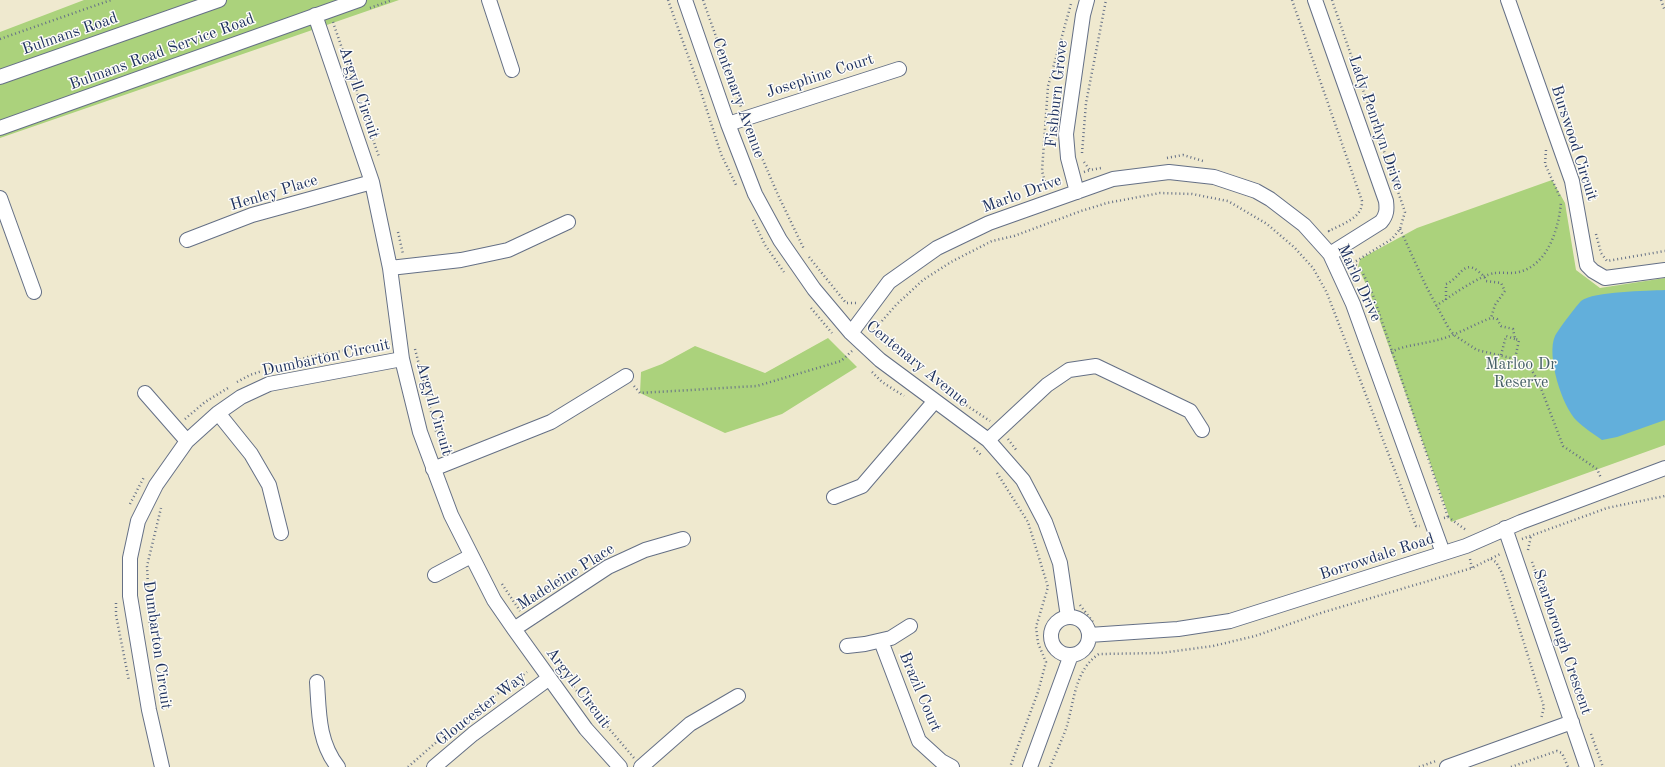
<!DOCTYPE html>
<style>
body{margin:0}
canvas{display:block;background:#efe9cf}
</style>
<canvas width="1665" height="767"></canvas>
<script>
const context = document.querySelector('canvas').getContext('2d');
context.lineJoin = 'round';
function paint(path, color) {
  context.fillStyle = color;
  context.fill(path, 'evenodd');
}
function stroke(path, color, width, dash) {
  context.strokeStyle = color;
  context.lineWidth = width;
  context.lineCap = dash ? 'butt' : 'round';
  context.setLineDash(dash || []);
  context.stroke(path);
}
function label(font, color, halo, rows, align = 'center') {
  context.font = font + ' "Old Standard TT",serif';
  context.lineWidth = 3;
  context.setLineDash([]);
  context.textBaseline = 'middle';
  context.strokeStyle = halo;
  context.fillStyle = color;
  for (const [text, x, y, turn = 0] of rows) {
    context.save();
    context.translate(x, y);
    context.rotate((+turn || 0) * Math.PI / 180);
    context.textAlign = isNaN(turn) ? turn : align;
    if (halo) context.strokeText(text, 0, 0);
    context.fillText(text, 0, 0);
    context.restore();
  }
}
const green = new Path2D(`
 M 84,0 L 219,0 L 9,74 L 227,0 L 399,0 L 0,138 L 0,32 Z
 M 1552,180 L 1565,203 L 1576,270 L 1600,288 L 1665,278 L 1665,445 L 1451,522 L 1370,293 L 1358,267 L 1360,259 L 1417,228 Z
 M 828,338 L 857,367 L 782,414 L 725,433 L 640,393 L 641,372 L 662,364 L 695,346 L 765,373 Z`);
const water = new Path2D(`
 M 1665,290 L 1665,420 L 1617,437 L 1602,440 C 1594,434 1584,428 1577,421 C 1562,407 1546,355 1555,336 C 1558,330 1577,305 1581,301 C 1594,291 1647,291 1665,290 Z`);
const path = new Path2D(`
 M 668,0 L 701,92 L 721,154 L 737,187
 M 703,0 L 741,107
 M 1292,0 L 1362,201 C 1363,218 1342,224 1329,231 L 1331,233
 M 1332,0 L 1405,212 L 1400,229 L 1392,239 L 1353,263 L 1361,269 L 1373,295 L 1448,517
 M 1661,0 L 1665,11
 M 370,8 L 392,0
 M 333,22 L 379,157
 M 0,39 L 111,0
 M 750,130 L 778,195 L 804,249
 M 1546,150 L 1545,164 L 1560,197
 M 1082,153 L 1086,103 L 1106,0
 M 1167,158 L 1183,155 L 1203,161
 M 1084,162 L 1090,170 L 1101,168
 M 1084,172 L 1090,170
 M 1586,178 L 1589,192
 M 1047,189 L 1042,171 L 1048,86 L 1071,4
 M 753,220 L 765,245 L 784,272
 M 1400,229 L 1426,286 L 1448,327 L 1454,335 L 1477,350 L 1515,359 L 1531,369 L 1539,383 L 1563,446 L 1597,469 L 1601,478
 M 398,232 L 403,254
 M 1596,234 L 1601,253 L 1607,261 L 1665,251
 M 809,257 L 846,303 L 856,303
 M 1446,300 L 1446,284 C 1460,279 1463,259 1478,271 C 1481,274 1485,276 1486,281 L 1501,283 L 1505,291 L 1495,305 L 1491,318
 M 1436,306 C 1449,297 1480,275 1495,273 C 1503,272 1511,274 1519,272 C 1548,265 1559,228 1561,202
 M 811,308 L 832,333
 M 874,330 L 896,305 L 923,280 L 951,262 L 992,241 L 1014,236 L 1081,211 L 1107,203 L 1160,193 L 1192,194 L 1228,201 L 1267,224 L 1295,248 L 1313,268 L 1327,293 L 1416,526 L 1420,526
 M 874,330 L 887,346
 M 415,349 L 437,435
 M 1391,352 C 1405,345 1418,345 1433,341 C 1454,337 1472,325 1491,318 L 1497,319 L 1501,326 L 1513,329 L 1515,339 L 1519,340 L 1515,359
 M 1501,355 L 1506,336 L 1515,339
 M 269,369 L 308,357 L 386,343
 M 872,372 L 882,382 L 904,396
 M 237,382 L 250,375 L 262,371
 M 634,386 L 640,393 L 757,386 L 841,361 L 852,351
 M 963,403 L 990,421
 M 185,419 L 205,402 L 228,388
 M 1008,439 L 1017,451
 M 974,448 L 982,456
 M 997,473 L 1028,522 L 1048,587 L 1036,627 L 1038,643 L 1046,662 L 1038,692 L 1010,767
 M 130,504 L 144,477
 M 1444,518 L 1448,517 L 1466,530
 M 1522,539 L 1607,508 L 1665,496
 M 1528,550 L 1531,536
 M 1470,559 L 1472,568
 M 1491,559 L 1496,562 L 1502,573 L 1544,707 L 1541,719
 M 1532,562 L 1540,584
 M 502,584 L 520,611
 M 116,603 L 116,615 L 129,681
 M 1080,605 L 1093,622
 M 150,627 L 147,566 L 161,508
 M 571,684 L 634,758
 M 1591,734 L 1603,767
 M 408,767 L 457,724 L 527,672
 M 1050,767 C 1055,755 1061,742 1066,729 C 1074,704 1074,670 1099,654 L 1161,653 L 1213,646 L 1255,636 L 1324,612 L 1472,568 L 1500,554
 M 1419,767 L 1436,761
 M 1511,767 L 1557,751 L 1562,753 L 1568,767`);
const minor = new Path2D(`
 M 489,0 L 512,70
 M 685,0 L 728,124 L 755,194 L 780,240 L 814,289 L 851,333 L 880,360 L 988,440 L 1023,480 L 1045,522 L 1060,563 L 1068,617
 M 1315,0 L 1386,201 C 1387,209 1387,215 1381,222 L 1330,254
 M 1508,0 L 1572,181 L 1587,265 L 1593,271 L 1605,278 L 1665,270
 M 315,15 L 372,182 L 390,268 L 402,359 L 420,432 L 451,515 L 494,600 L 514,629 L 586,729 L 620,767
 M 0,77 L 219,0
 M 728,124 L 899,69
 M 0,128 L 359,0
 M 1077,192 L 1068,158 L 1066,134 L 1083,15 L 1087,0
 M 0,198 L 34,292
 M 187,240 L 252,215 L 372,182
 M 390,268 L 461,260 L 508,250 L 568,222
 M 851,333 L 889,282 L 937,248 L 989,223 L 1113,179 L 1169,172 L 1214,177 L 1256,191 L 1270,199 L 1304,225 L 1330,254 L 1353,304 L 1443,553
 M 145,393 L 187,441
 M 218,413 L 251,454 L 269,485 L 281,533
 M 988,440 L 1047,385 L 1069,370 L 1096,366 L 1190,411 L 1202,430
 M 433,469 L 551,422 L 626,376
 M 834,497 L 862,486 L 934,402
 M 1505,528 L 1587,767
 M 435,575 L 471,556
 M1051 636a19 19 0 1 1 38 0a19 19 0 1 1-38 0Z
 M 514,629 L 608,567 L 645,550 L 683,539
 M 1089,635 L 1178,629 L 1230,621 L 1466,546 L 1521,522 L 1665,468
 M 881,641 L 919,741 L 941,761 L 952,767
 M 847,646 L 865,644 L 891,638 L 910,626
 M 317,682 C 319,712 318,742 338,767
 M 162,767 L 149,710 L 130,596 L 130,558 L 138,521 L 156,485 L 187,441 L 218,413 L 241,397 L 269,384 L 402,359
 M 434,767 L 473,734 L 548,679
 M 641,767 L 690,724 L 738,696
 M 1030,767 L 1071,655
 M 1447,767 L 1572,722`);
const streetNames = [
 ["Bulmans Road",70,34,-19],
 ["Bulmans Road Service Road",162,52,-20],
 ["Josephine Court",820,76,-18],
 ["Argyll Circuit",359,93,71],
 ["Fishburn Grove",1057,94,-84],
 ["Centenary Avenue",738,98,70],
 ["Lady Penrhyn Drive",1376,123,71],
 ["Burswood Circuit",1574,143,72],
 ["Henley Place",274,193,-17],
 ["Marlo Drive",1022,194,-20],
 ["Marlo Drive",1359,283,65],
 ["Dumbarton Circuit",326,358,-12],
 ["Centenary Avenue",917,364,39],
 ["Argyll Circuit",434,409,74],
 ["Borrowdale Road",1377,557,-18],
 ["Madeleine Place",566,577,-32],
 ["Scarborough Crescent",1562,642,71],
 ["Dumbarton Circuit",157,645,82],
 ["Argyll Circuit",578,688,53],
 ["Brazil Court",920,692,67],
 ["Gloucester Way",481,709,-38]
];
const parkNames = [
 ["Marloo Dr",1521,365],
 ["Reserve",1521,383]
];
paint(green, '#abd27c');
paint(water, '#62afdb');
stroke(minor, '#657086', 16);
stroke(path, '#657086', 2.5, [1, 3]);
stroke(minor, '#fff', 14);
label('16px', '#1b2f5e', '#fdfcf7', streetNames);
label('16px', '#466067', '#fdfcf7', parkNames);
</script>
